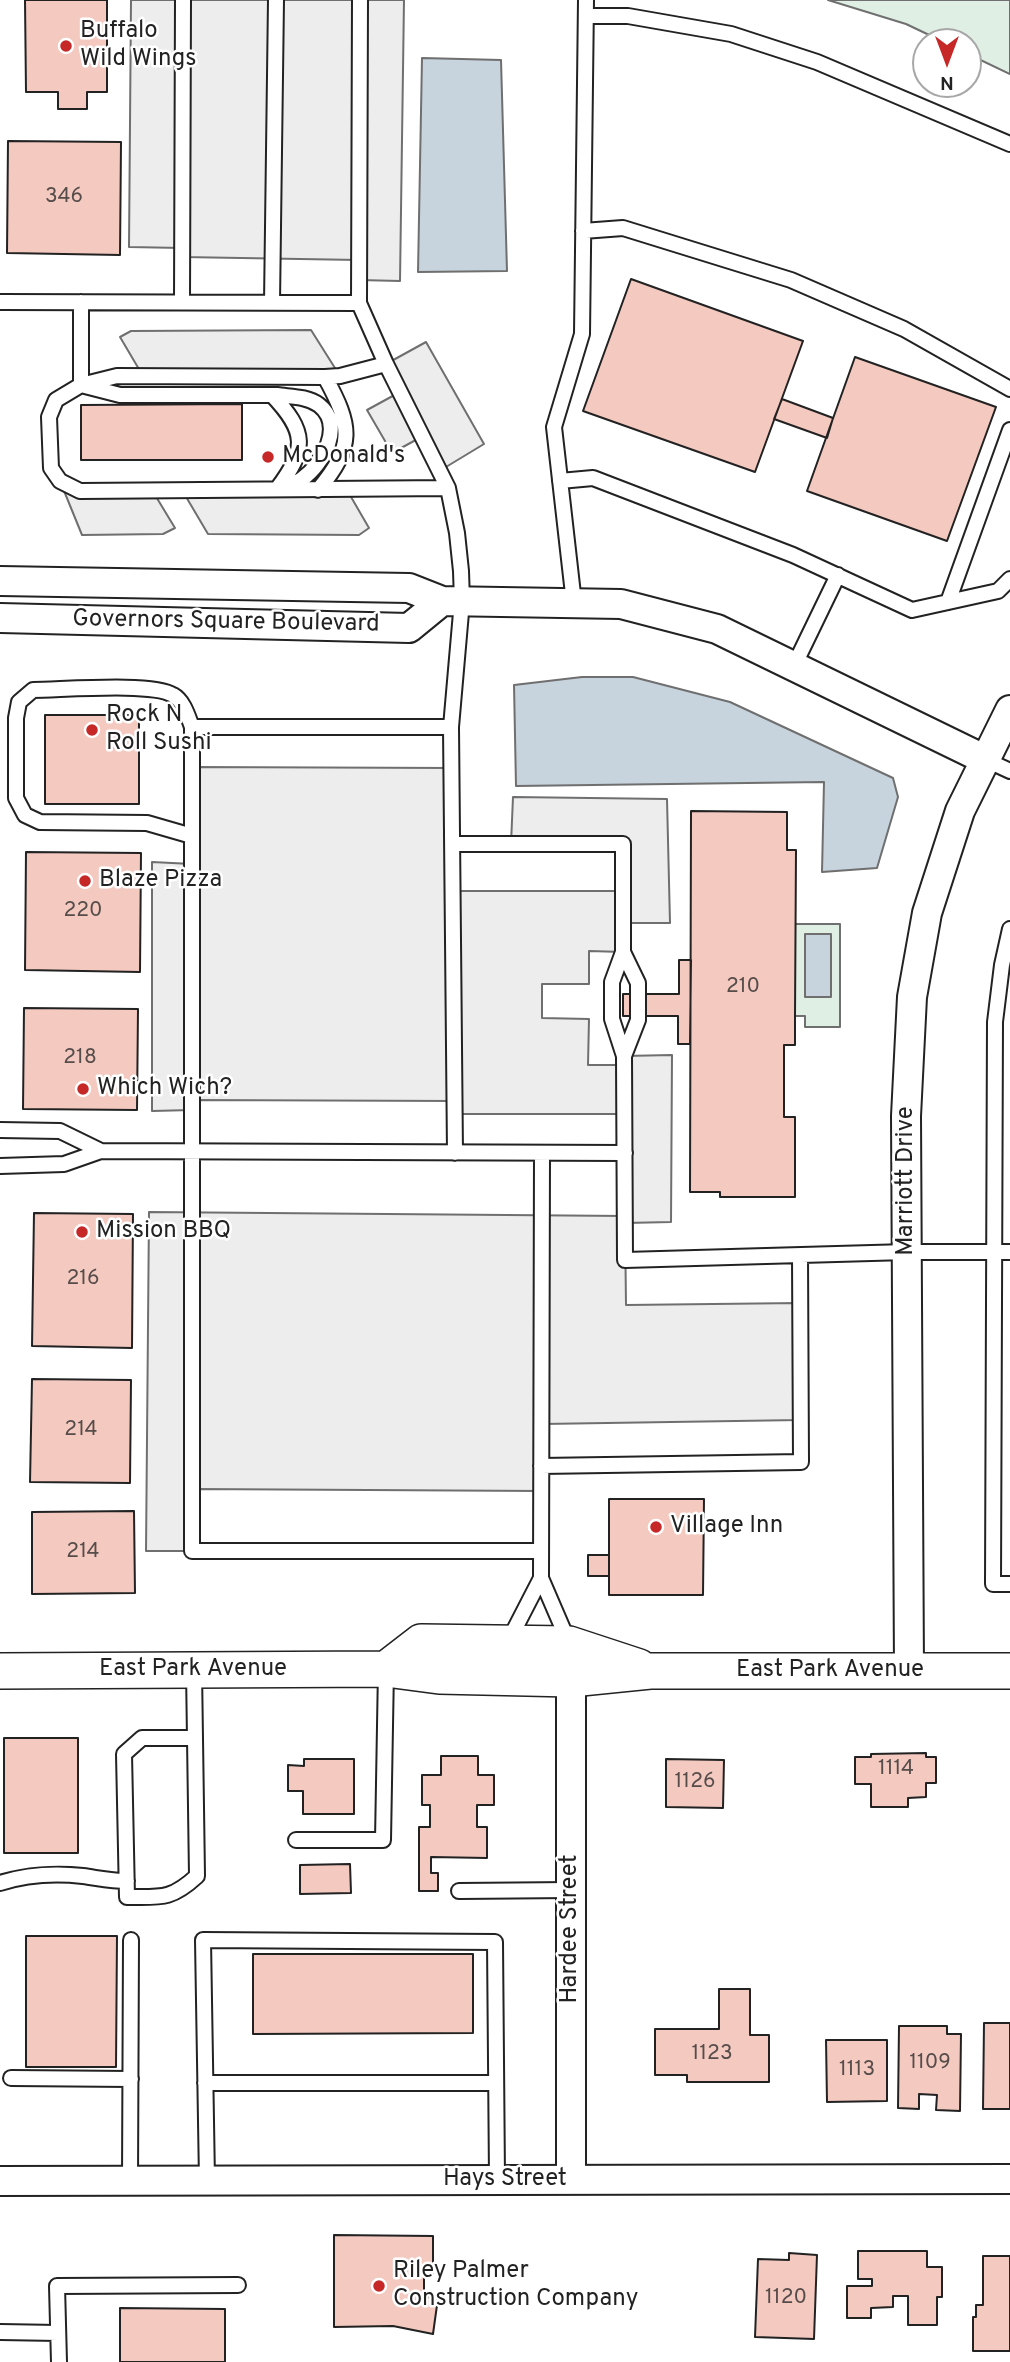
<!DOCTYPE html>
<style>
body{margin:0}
#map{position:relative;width:1010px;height:2362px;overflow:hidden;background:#fff;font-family:Overpass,sans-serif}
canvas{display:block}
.north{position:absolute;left:912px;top:28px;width:70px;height:70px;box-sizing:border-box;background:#fff;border:2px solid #a7a7a7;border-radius:50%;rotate:180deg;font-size:19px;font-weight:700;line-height:28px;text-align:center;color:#222}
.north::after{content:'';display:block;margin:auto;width:24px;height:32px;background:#c62828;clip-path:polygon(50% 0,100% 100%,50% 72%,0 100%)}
</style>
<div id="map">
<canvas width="1010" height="2362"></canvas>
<div class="north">N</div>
</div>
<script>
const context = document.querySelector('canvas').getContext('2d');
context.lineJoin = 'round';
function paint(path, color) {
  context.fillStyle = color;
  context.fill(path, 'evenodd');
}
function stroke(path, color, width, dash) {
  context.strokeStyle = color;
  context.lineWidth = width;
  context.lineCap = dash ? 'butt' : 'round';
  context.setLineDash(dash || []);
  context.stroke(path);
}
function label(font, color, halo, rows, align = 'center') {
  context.font = font + ' Overpass,sans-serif';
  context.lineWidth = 5;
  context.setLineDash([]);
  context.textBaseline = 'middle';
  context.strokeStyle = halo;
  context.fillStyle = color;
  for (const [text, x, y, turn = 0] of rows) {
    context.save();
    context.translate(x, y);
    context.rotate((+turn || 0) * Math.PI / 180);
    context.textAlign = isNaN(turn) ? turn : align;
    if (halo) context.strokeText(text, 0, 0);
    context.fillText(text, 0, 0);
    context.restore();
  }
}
const green = new Path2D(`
 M 828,0 L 1010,0 L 1010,74 L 968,54 L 968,42 L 944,42 L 906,24 Z
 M 795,924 L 840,924 L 840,1027 L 805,1027 L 805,1016 L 795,1016 Z`);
const parking = new Path2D(`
 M 131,0 L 404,0 L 400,281 L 359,280 L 359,260 L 182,257 L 182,248 L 129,247 Z
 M 311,330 L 340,376 L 143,376 L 120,337 L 131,331 Z
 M 426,342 L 484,444 L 441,470 L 423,436 L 392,453 L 367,410 L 400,392 L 386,364 Z
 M 60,481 L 80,491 L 152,490 L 175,528 L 163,534 L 82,535 Z
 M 182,490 L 347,490 L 369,528 L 359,535 L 208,534 Z
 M 192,767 L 452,768 L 453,891 L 622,891 L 622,844 L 511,844 L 513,797 L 667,799 L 670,923 L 623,923 L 623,952 L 589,951 L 589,984 L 542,984 L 542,1018 L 589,1019 L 588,1065 L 624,1065 L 624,1056 L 672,1055 L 671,1222 L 625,1223 L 626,1305 L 800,1303 L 800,1420 L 542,1424 L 541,1491 L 193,1489 L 192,1551 L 146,1551 L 149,1212 L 625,1216 L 624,1114 L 454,1114 L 454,1101 L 193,1100 L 192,1110 L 152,1111 L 152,862 L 192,864 Z`);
const water = new Path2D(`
 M 422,58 L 501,60 L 507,271 L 418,272 Z
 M 582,677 L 633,677 L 730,702 L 893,778 L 898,797 L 877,868 L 822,872 L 824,782 L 516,786 L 514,685 Z
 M 805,934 L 831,934 L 831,997 L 805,997 Z`);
const building = new Path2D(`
 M 25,0 L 107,0 L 107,92 L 87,92 L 87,109 L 58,109 L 58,92 L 26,92 Z
 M 8,141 L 121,142 L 120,255 L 7,253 Z
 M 631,279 L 803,341 L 755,472 L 583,411 Z
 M 855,357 L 996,407 L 947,541 L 807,491 Z
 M 782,399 L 833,418 L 827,438 L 774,419 Z
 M 242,404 L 242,460 L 81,460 L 81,405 Z
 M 45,715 L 139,715 L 139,804 L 45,804 Z
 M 691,811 L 787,812 L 787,850 L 796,850 L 795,1016 L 795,1045 L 784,1045 L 784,1117 L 795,1117 L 795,1197 L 720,1197 L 720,1192 L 690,1192 Z
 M 26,852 L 141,853 L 140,972 L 25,970 Z
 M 679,960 L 691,960 L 690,1044 L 678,1044 L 678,1016 L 623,1016 L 623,994 L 679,994 Z
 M 24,1008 L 138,1009 L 137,1110 L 23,1109 Z
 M 34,1213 L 133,1214 L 132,1348 L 32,1346 Z
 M 32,1379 L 131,1380 L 130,1483 L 30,1482 Z
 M 609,1499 L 704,1499 L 703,1595 L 609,1595 Z
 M 134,1511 L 135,1593 L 32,1594 L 32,1512 Z
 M 588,1555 L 609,1555 L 609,1576 L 588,1576 Z
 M 4,1738 L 78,1738 L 78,1853 L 4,1853 Z
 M 926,1753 L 926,1757 L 936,1757 L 936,1783 L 926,1783 L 926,1797 L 908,1798 L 908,1807 L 871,1807 L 871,1784 L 855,1784 L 855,1757 L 871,1757 L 871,1754 Z
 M 441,1756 L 478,1756 L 478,1775 L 494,1775 L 494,1805 L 477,1805 L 477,1827 L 487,1827 L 487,1858 L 431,1857 L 431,1873 L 438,1873 L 438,1891 L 419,1891 L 419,1827 L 430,1827 L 430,1805 L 422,1805 L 422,1775 L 441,1775 Z
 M 304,1759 L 354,1759 L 354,1814 L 303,1814 L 303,1791 L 288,1791 L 288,1765 L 304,1766 Z
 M 666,1759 L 724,1760 L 723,1808 L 666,1807 Z
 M 350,1864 L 351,1893 L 300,1894 L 300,1865 Z
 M 26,1936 L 117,1936 L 116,2067 L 26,2067 Z
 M 253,1954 L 473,1954 L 473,2033 L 253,2034 Z
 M 719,1989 L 750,1989 L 750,2035 L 769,2035 L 769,2082 L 687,2082 L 687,2075 L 655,2075 L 655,2029 L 719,2029 Z
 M 984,2023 L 1010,2023 L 1010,2109 L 983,2109 Z
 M 899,2026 L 947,2026 L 947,2034 L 961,2034 L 960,2111 L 936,2110 L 937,2095 L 919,2094 L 919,2109 L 898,2108 Z
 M 826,2040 L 887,2040 L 887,2101 L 827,2102 Z
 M 334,2235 L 433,2236 L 433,2274 L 424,2274 L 424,2297 L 438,2298 L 433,2334 L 393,2326 L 334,2327 Z
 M 858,2251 L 927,2251 L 927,2267 L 942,2267 L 942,2297 L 937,2297 L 937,2325 L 908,2325 L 908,2296 L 893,2296 L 893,2307 L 871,2308 L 871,2318 L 847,2318 L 847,2286 L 872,2286 L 872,2279 L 858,2279 Z
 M 789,2253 L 817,2255 L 814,2339 L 755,2337 L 758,2259 L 789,2260 Z
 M 983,2256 L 1010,2256 L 1010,2351 L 973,2351 L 973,2317 L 976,2317 L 976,2305 L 983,2305 Z
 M 120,2308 L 225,2309 L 225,2362 L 120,2362 Z`);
const service = new Path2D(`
 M 360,0 L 359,303 L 386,364 L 448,488 L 457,533 L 461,571 L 462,601 L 451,727 L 455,1153
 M 586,16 L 628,16 L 731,34 L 817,62 L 1010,144
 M 583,231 L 623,228 L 791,280 L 904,329 L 1010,389
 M 0,302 L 359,303
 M 81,302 L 81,385 L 120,395 L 277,395 C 290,397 307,396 319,405 C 345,425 323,464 302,479 C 297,483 288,485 282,488
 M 182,302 L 183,0
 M 272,303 L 276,0
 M 386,364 L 340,376 L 325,377 L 117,376 L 81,385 L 56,400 L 49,417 L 51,468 L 60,481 L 80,491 L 448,488
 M 272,395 C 307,432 307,449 277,489
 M 560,481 L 593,478 L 793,555 L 912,610 L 998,591 L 1010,579
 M 318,490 C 355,446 352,426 325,377
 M 948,602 L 1010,430
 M 574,603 L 554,427 L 582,334 L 586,0
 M 794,666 L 838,575
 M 192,727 L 451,727
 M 984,759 L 1010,771
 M 192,836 L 147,823 L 40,822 L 25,815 L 16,798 L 16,718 L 19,702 L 33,690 C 61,690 153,682 173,695 C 184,701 188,717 192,727 L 192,1551 L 541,1551
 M 452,844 L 623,844 L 623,952 L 612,982 L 612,1019 L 624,1056 L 625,1260 L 907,1252 L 1010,1252
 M 1010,929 L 1002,965 L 995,1022 L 993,1584 L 1010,1584
 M 623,952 L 638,983 L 638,1020 L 624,1056
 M 0,1130 L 60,1131 L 101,1151
 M 542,1153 L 541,1578 L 569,1643
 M 0,1166 L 64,1164 L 101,1151 L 625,1153
 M 541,1466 L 801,1462 L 800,1256
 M 508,1642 L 541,1578
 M 194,1670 L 197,1876 C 171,1900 161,1897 127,1897 L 124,1754 L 142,1738 L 195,1738
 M 296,1840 L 383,1840 L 386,1669
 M 0,1883 C 25,1875 56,1873 83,1876 C 98,1878 111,1881 127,1881
 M 459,1891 L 571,1890
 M 11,2078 L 131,2079
 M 205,2083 L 496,2083
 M 130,2181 L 131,1940
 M 207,2181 L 203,1940 L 495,1942 L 497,2179
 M 0,2332 L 58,2333
 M 59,2362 L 57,2286 L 238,2285`);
const minor = new Path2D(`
 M 0,581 L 409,588 L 442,601 L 621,604 L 717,629 L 984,759
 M 0,618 L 409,628 L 442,601
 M 909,1670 L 906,1116 L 912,997 L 927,913 L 960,811 L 1010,710
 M 571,1679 L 571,2179
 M 0,2181 L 1010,2179`);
const tertiary = new Path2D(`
 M 386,1669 L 421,1642 L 569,1644 L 639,1667
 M 0,1671 L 386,1669 L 439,1676 L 571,1679 L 650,1671 L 1010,1671`);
const markers = [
 [66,46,7,"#c62828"],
 [268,457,7,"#c62828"],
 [92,730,7,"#c62828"],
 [85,881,7,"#c62828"],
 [83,1089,7,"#c62828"],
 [82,1232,7,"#c62828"],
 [656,1527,7,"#c62828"],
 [379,2286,7,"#c62828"]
];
const numberNames = [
 ["346",64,198],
 ["220",83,912],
 ["210",743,988],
 ["218",80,1059],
 ["216",83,1280],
 ["214",81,1431],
 ["214",83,1553],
 ["1114",896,1770],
 ["1126",695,1783],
 ["1123",712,2055],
 ["1109",930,2064],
 ["1113",857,2071],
 ["1120",786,2299]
];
const poiNames = [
 ["Buffalo",80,32],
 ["Wild Wings",80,60],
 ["McDonald's",282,457],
 ["Rock N",106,716],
 ["Roll Sushi",106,744],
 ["Blaze Pizza",99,881],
 ["Which Wich?",97,1089],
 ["Mission BBQ",96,1232],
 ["Village Inn",670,1527],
 ["Riley Palmer",393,2272],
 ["Construction Company",393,2300]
];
const streetNames = [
 ["Governors Square Boulevard",226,623,1],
 ["Marriott Drive",907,1181,-90],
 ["East Park Avenue",193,1670],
 ["East Park Avenue",830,1671],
 ["Hardee Street",571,1929,-90],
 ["Hays Street",505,2180]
];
paint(green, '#e0efe3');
stroke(green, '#6f6f6f', 2);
paint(parking, '#ededed');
stroke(parking, '#6f6f6f', 2);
paint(water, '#c7d3dd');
stroke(water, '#6f6f6f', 2);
paint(building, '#f3c9c0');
stroke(building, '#222', 2);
stroke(service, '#222', 18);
stroke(minor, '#222', 32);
stroke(tertiary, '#222', 38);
stroke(service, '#fff', 14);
stroke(minor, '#fff', 28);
stroke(tertiary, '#fff', 35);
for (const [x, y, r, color] of markers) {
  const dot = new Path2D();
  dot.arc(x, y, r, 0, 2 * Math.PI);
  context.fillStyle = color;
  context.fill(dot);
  stroke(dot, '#fff', 2.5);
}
label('21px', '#564c4a', null, numberNames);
label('24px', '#222', '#fff', poiNames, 'left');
label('24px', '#222', '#fff', streetNames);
</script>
